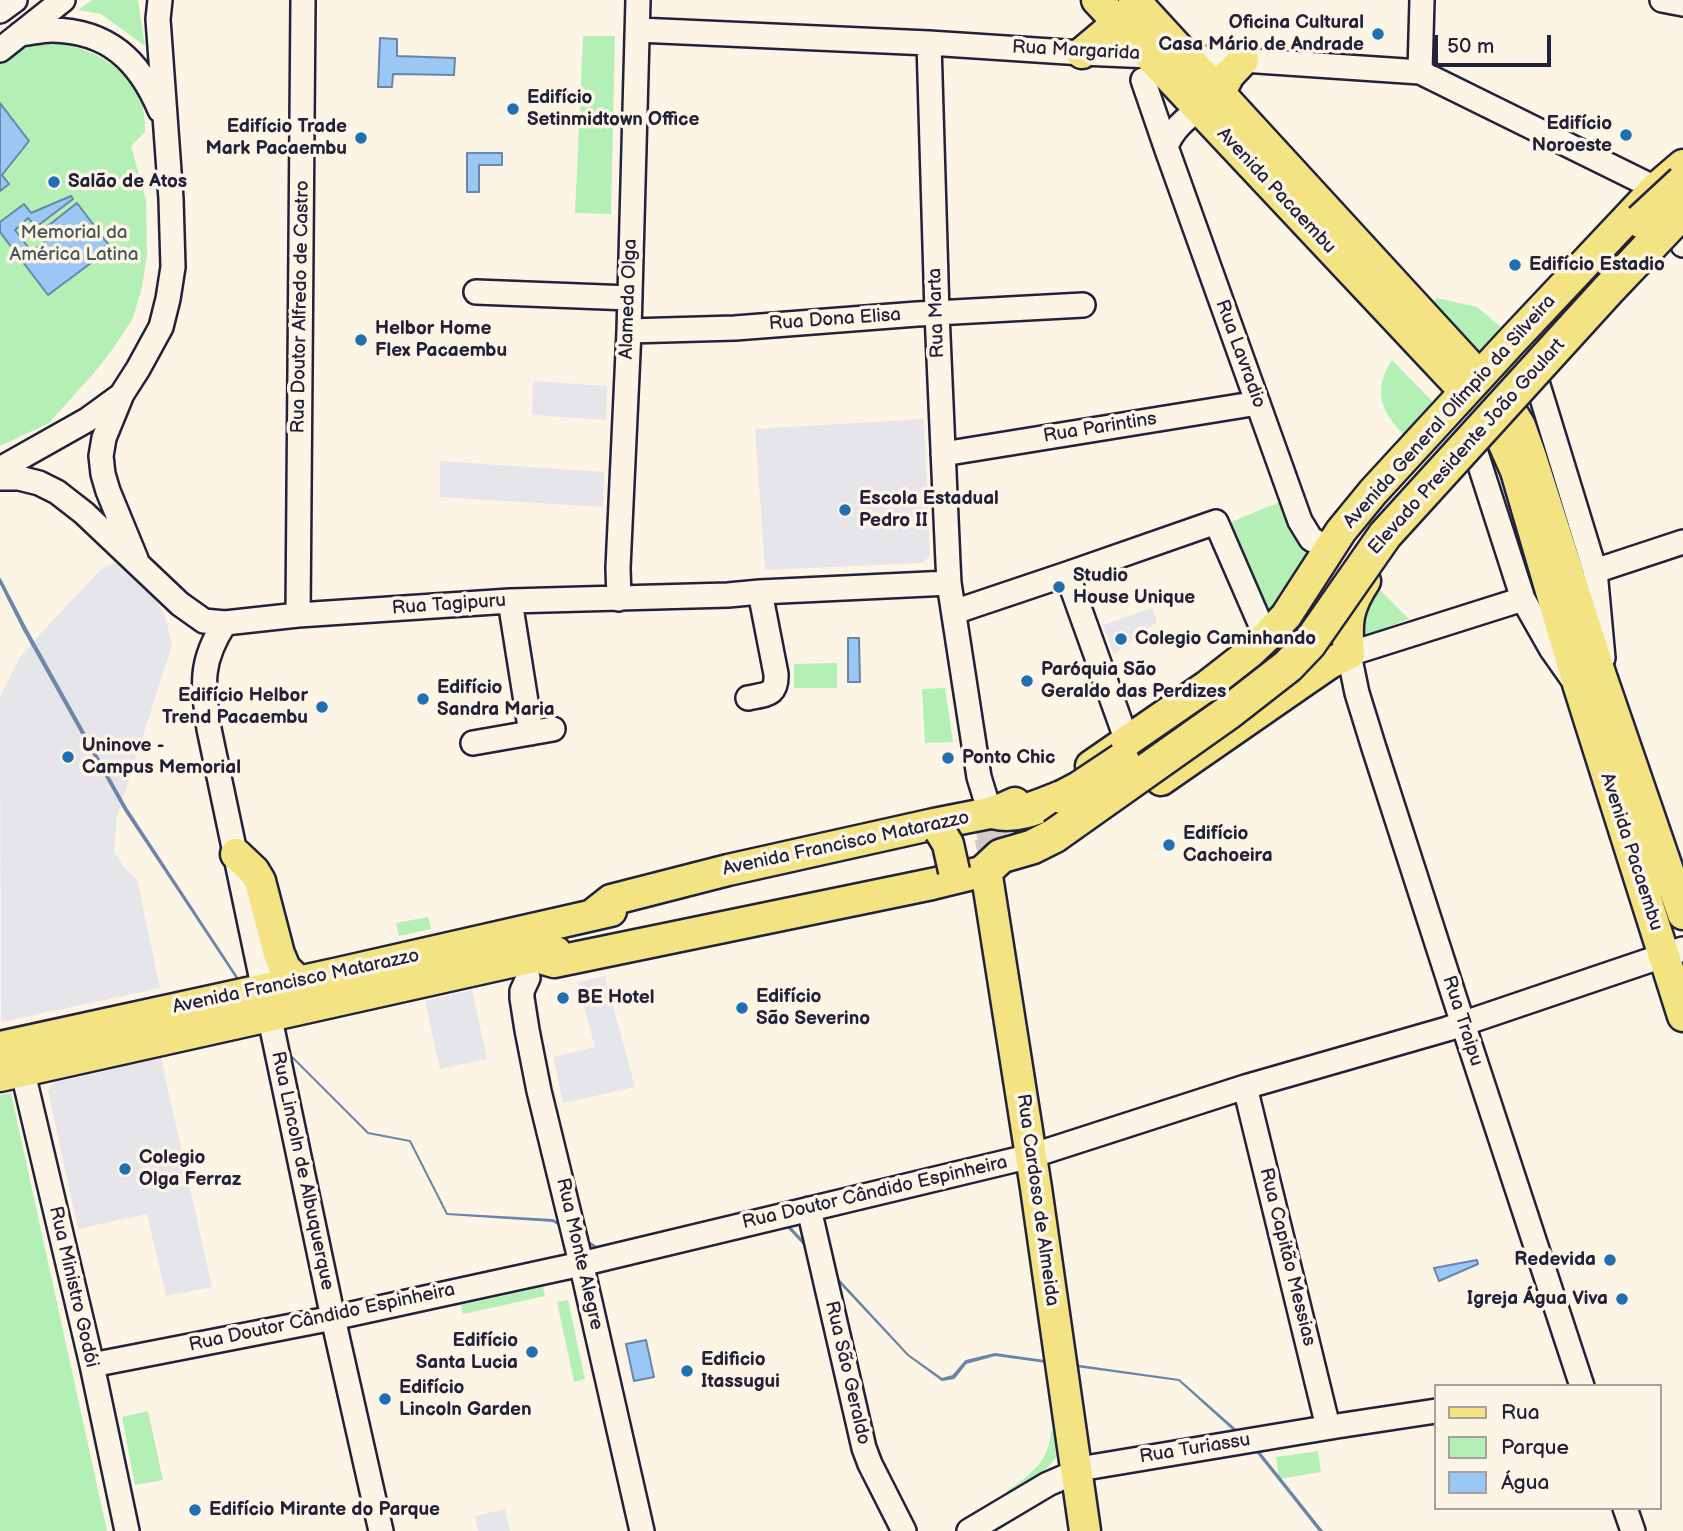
<!DOCTYPE html>
<meta charset="utf-8">
<style>
body{margin:0}
#map{position:relative;width:1683px;height:1531px;overflow:hidden;background:#fcf5e5;font-family:"Balsamiq Sans",sans-serif}
canvas{display:block}
.legend{position:absolute;left:1434px;top:1384px;width:228px;height:126px;box-sizing:border-box;background:#fcf5e5;border:2px solid #a5a1a1;margin:0;padding:9px 12px;list-style:none;font-size:21px;color:#22223b}
.legend li{display:flex;align-items:center;gap:14px;height:35px}
.legend b{width:35px;border:2px solid #a5a1a1}
.scale{position:absolute;left:1434px;top:35px;width:117px;height:32px;box-sizing:border-box;border:4px solid #22223b;border-top:0;padding-left:9px;font-size:21px;line-height:24px;white-space:nowrap;color:#22223b;-webkit-text-stroke:5px #fcf5e5;paint-order:stroke}
</style>
<div id="map">
<canvas width="1683" height="1531"></canvas>
<ul class="legend">
<li><b style="height:9px;background:#f4e382"></b>Rua</li>
<li><b style="height:19px;background:#b4f0b6"></b>Parque</li>
<li><b style="height:19px;background:#9ac7f4"></b>Água</li>
</ul>
<div class="scale">50 m</div>
</div>
<script>
const context = document.querySelector('canvas').getContext('2d');
context.lineJoin = 'round';
function paint(path, color) {
  context.fillStyle = color;
  context.fill(path, 'evenodd');
}
function stroke(path, color, width, dash) {
  context.strokeStyle = color;
  context.lineWidth = width;
  context.lineCap = dash ? 'butt' : 'round';
  context.setLineDash(dash || []);
  context.stroke(path);
}
function label(font, color, halo, rows, align = 'center') {
  context.font = font + ' "Balsamiq Sans",sans-serif';
  context.lineWidth = 7;
  context.setLineDash([]);
  context.textBaseline = 'middle';
  context.strokeStyle = halo;
  context.fillStyle = color;
  for (const [text, x, y, turn = 0] of rows) {
    context.save();
    context.translate(x, y);
    context.rotate((+turn || 0) * Math.PI / 180);
    context.textAlign = isNaN(turn) ? turn : align;
    if (halo) context.strokeText(text, 0, 0);
    context.fillText(text, 0, 0);
    context.restore();
  }
}
const built = new Path2D(`
 M 533,381 L 607,386 L 606,420 L 532,415 Z
 M 924,419 L 930,556 L 922,563 L 765,570 L 755,429 Z
 M 440,461 L 604,472 L 603,507 L 440,497 Z
 M 122,560 L 149,589 L 165,616 L 172,645 L 117,817 L 114,852 L 125,868 L 137,879 L 160,988 L 1,1022 L 0,697 L 20,657 L 45,629 L 101,569 Z
 M 1152,608 L 1157,622 L 1114,654 L 1103,625 Z
 M 605,976 L 635,1087 L 563,1103 L 553,1057 L 595,1047 L 577,982 Z
 M 472,990 L 487,1059 L 440,1069 L 425,1001 Z
 M 161,1058 L 212,1287 L 166,1296 L 147,1214 L 78,1229 L 48,1091 L 53,1083 Z
 M 505,1509 L 510,1531 L 478,1531 L 475,1516 Z`);
const green = new Path2D(`
 M 92,0 L 138,0 L 145,46 L 101,14 L 78,10 Z
 M 583,36 L 615,36 L 611,214 L 575,213 Z
 M 34,42 C 70,42 105,52 129,81 C 133,85 137,89 139,94 C 144,107 145,119 145,132 L 131,146 L 146,200 L 147,255 L 142,287 L 133,318 L 115,346 L 94,373 L 49,423 L 0,446 L 0,61 L 22,46 Z
 M 1437,298 L 1477,307 L 1501,327 L 1476,354 L 1431,304 Z
 M 1392,360 L 1435,404 L 1406,437 C 1382,413 1371,392 1392,360 Z
 M 1287,499 L 1318,546 L 1273,626 L 1229,523 Z
 M 1373,583 L 1409,619 L 1363,636 L 1359,627 Z
 M 837,663 L 837,688 L 794,688 L 794,664 Z
 M 945,688 L 953,742 L 925,743 L 922,689 Z
 M 428,917 L 431,929 L 399,936 L 396,923 Z
 M 11,1093 L 107,1531 L 0,1531 L 0,1095 Z
 M 543,1287 L 545,1296 L 463,1314 L 461,1305 Z
 M 568,1300 L 585,1379 L 574,1382 L 557,1302 Z
 M 148,1411 L 163,1480 L 135,1485 L 122,1417 Z
 M 1051,1430 C 1084,1450 1024,1486 1009,1497 L 1006,1492 C 1029,1475 1050,1462 1051,1430 Z
 M 1318,1451 L 1321,1472 L 1279,1479 L 1276,1457 Z`);
const water = new Path2D(`
 M 380,38 L 397,39 L 397,56 L 455,58 L 454,75 L 393,74 L 392,87 L 378,87 Z
 M 0,103 L 29,141 L 2,175 L 9,184 L 0,191 Z
 M 467,153 L 502,153 L 502,165 L 479,165 L 479,192 L 467,192 Z
 M 71,196 L 73,199 L 36,227 L 28,218 L 15,230 L 32,252 L 46,240 L 40,232 L 77,203 L 111,248 L 48,295 L 0,232 L 0,222 L 24,204 L 31,213 Z
 M 0,579 L 26,629 L 126,808 L 284,1049 L 368,1133 L 410,1141 L 447,1214 L 553,1220 L 608,1254 L 773,1209 L 908,1355 L 942,1379 L 953,1376 L 966,1361 L 995,1354 L 1179,1380 L 1255,1447 L 1322,1531 L 1320,1531 L 1254,1448 L 1179,1380 L 995,1355 L 966,1363 L 954,1378 L 942,1380 L 908,1355 L 773,1211 L 608,1255 L 553,1221 L 447,1214 L 410,1141 L 368,1133 L 284,1049 L 125,810 L 24,630 L 0,582 Z
 M 848,638 L 859,638 L 860,682 L 848,682 Z
 M 1477,1260 L 1478,1264 L 1439,1281 L 1434,1268 Z
 M 646,1340 L 654,1377 L 634,1381 L 626,1344 Z`);
const majorTunnel = new Path2D(`
 M 1106,780 L 1185,721 L 1230,684
 M 932,840 L 1009,830
 M 935,867 L 1016,845`);
const minor = new Path2D(`
 M 1662,0 L 1683,4
 M 0,11 L 15,0
 M 638,30 L 929,43 L 1082,53 L 1243,60 L 1420,72 L 1649,185 C 1668,199 1676,224 1683,245
 M 20,34 C 30,33 42,30 52,30 C 108,31 139,60 160,110
 M 929,43 L 937,313 L 948,563 L 949,583 L 979,777 L 987,803 L 995,812
 M 0,50 L 63,0
 M 1420,72 L 1422,0
 M 1143,80 L 1166,147
 M 1199,109 C 1185,119 1172,130 1166,147 L 1300,521 L 1311,539 L 1330,549
 M 476,292 L 630,298
 M 629,331 L 735,328 L 917,314 L 1083,305
 M 1538,385 L 1595,571 L 1603,658
 M 1476,453 L 1523,599 L 1552,650 L 1571,677
 M 943,454 L 1258,403
 M 0,469 L 87,420 L 120,396
 M 0,478 L 19,478 L 39,483 L 57,492 L 84,513 L 180,604 L 204,621 L 225,623 L 298,615 L 510,601 L 728,595 L 760,592 L 949,583
 M 136,559 L 108,491 L 103,474 L 101,456 L 104,438 L 122,394 L 138,369 L 161,327 L 168,299 L 173,267 L 171,199 L 158,19 L 160,0
 M 1595,571 L 1683,542
 M 1067,574 L 1127,741
 M 619,599 L 618,568 L 629,331 L 638,0
 M 1523,599 L 1349,654 L 1357,693 L 1374,748 L 1463,1024 L 1582,1386
 M 510,601 L 531,733
 M 954,612 L 1067,574 L 1216,522 L 1266,637
 M 298,615 L 303,0
 M 225,623 C 199,662 203,685 209,729 L 333,1318 L 381,1531
 M 748,698 C 766,694 777,696 776,674 L 760,592
 M 473,743 L 553,729
 M 528,978 L 522,991 L 522,998 L 527,1030 L 539,1091 L 582,1267 L 642,1531
 M 19,1056 L 92,1365 L 127,1531
 M 1245,1087 L 1328,1427
 M 809,1209 L 864,1448 L 870,1464 L 904,1531
 M 92,1365 L 333,1318 L 581,1264 L 1031,1156 L 1245,1087 L 1447,1029 L 1683,949
 M 1625,1508 L 1633,1531
 M 969,1531 L 1048,1484 L 1085,1468 L 1337,1426 L 1436,1411`);
const major = new Path2D(`
 M 1097,0 L 1455,381
 M 1134,0 L 1468,364
 M 1082,53 L 1133,10
 M 1219,94 L 1229,75 L 1243,60
 M 1514,416 L 1520,426 L 1531,457 L 1602,679 L 1683,914
 M 1500,435 L 1516,471 L 1579,687 L 1683,1016
 M 1091,766 L 1207,686 L 1248,654 L 1266,637 L 1286,616 L 1341,531 L 1373,492 L 1510,343 L 1655,189 L 1683,165
 M 1161,780 L 1298,685 L 1330,663 L 1349,654 C 1346,622 1347,608 1365,581
 M 236,854 L 254,871 L 260,881 L 279,954 L 285,968 L 311,994
 M 986,870 L 1036,1188 L 1085,1531
 M 592,915 L 611,900 L 728,870 L 934,824 L 995,812 L 1015,803
 M 537,957 L 554,962 L 932,884 L 981,872
 M 0,1047 L 339,973 L 611,911
 M 0,1076 L 556,952`);
const highway = new Path2D(`
 M 995,812 C 1017,818 1042,805 1063,797
 M 986,870 L 1001,856 L 1032,847 L 1054,836`);
const majorBridge = new Path2D(`
 M 940,831 L 948,844 L 954,871`);
const highwayBridge = new Path2D(`
 M 1641,221 L 1683,182
 M 1063,797 L 1080,788 L 1122,760
 M 1054,836 L 1229,712 L 1288,666 L 1309,644 L 1385,535 L 1608,290 L 1683,211`);
const markers = [
 [1378,34,7,"#1f6fb2"],
 [513,109,7,"#1f6fb2"],
 [1626,135,7,"#1f6fb2"],
 [361,138,7,"#1f6fb2"],
 [54,182,7,"#1f6fb2"],
 [1515,265,7,"#1f6fb2"],
 [361,340,7,"#1f6fb2"],
 [845,510,7,"#1f6fb2"],
 [1059,587,7,"#1f6fb2"],
 [1121,639,7,"#1f6fb2"],
 [1027,681,7,"#1f6fb2"],
 [423,699,7,"#1f6fb2"],
 [322,707,7,"#1f6fb2"],
 [68,757,7,"#1f6fb2"],
 [948,758,7,"#1f6fb2"],
 [1169,845,7,"#1f6fb2"],
 [563,998,7,"#1f6fb2"],
 [742,1008,7,"#1f6fb2"],
 [125,1169,7,"#1f6fb2"],
 [1610,1260,7,"#1f6fb2"],
 [1622,1299,7,"#1f6fb2"],
 [532,1352,7,"#1f6fb2"],
 [687,1371,7,"#1f6fb2"],
 [385,1399,7,"#1f6fb2"],
 [195,1510,7,"#1f6fb2"]
];
const poiNames = [
 ["Oficina Cultural",1364,23,"right"],
 ["Casa Mário de Andrade",1364,45,"right"],
 ["Edifício",527,98],
 ["Setinmidtown Office",527,120],
 ["Edifício",1612,124,"right"],
 ["Noroeste",1612,146,"right"],
 ["Edifício Trade",347,127,"right"],
 ["Mark Pacaembu",347,149,"right"],
 ["Salão de Atos",68,182],
 ["Edifício Estadio",1529,265],
 ["Helbor Home",375,329],
 ["Flex Pacaembu",375,351],
 ["Escola Estadual",859,499],
 ["Pedro II",859,521],
 ["Studio",1073,576],
 ["House Unique",1073,598],
 ["Colegio Caminhando",1135,639],
 ["Paróquia São",1041,670],
 ["Geraldo das Perdizes",1041,692],
 ["Edifício",437,688],
 ["Sandra Maria",437,710],
 ["Edifício Helbor",308,696,"right"],
 ["Trend Pacaembu",308,718,"right"],
 ["Uninove -",82,746],
 ["Campus Memorial",82,768],
 ["Ponto Chic",962,758],
 ["Edifício",1183,834],
 ["Cachoeira",1183,856],
 ["Edifício",756,997],
 ["São Severino",756,1019],
 ["BE Hotel",577,998],
 ["Colegio",139,1158],
 ["Olga Ferraz",139,1180],
 ["Redevida",1596,1260,"right"],
 ["Igreja Água Viva",1608,1299,"right"],
 ["Edifício",518,1341,"right"],
 ["Santa Lucia",518,1363,"right"],
 ["Edificio",701,1360],
 ["Itassugui",701,1382],
 ["Edifício",399,1388],
 ["Lincoln Garden",399,1410],
 ["Edifício Mirante do Parque",209,1510]
];
const streetNames = [
 ["Rua Margarida",1076,51,3],
 ["Avenida Pacaembu",1276,191,47],
 ["Alameda Olga",629,299,-88],
 ["Rua Doutor Alfredo de Castro",301,307,-89],
 ["Rua Marta",937,313,-92],
 ["Rua Dona Elisa",835,320,-4],
 ["Rua Lavradio",1240,354,70],
 ["Avenida General Olímpio da Silveira",1450,412,-48],
 ["Rua Parintins",1100,428,-9],
 ["Elevado Presidente João Goulart",1467,447,-48],
 ["Rua Tagipuru",449,605,-4],
 ["Avenida Francisco Matarazzo",846,844,-12],
 ["Avenida Pacaembu",1631,852,72],
 ["Avenida Francisco Matarazzo",296,982,-12],
 ["Rua Traipu",1462,1021,72],
 ["Rua Lincoln de Albuquerque",302,1171,78],
 ["Rua Doutor Cândido Espinheira",875,1193,-13],
 ["Rua Cardoso de Almeida",1037,1200,82],
 ["Rua Monte Alegre",579,1254,77],
 ["Rua Capitão Messias",1287,1257,76],
 ["Rua Ministro Godói",73,1287,77],
 ["Rua Doutor Cândido Espinheira",322,1318,-12],
 ["Rua São Geraldo",847,1373,77],
 ["Rua Turiassu",1195,1449,-9]
];
const parkNames = [
 ["Memorial da",74,233],
 ["América Latina",74,255]
];
paint(built, '#e6e5e9');
paint(green, '#b4f0b6');
paint(water, '#9ac7f4');
stroke(water, '#6a85aa', 2);
stroke(majorTunnel, '#d0cbc3', 30, [30, 15]);
stroke(minor, '#22223b', 28);
stroke(major, '#22223b', 35);
stroke(highway, '#22223b', 38);
stroke(minor, '#fcf5e5', 23);
stroke(major, '#f4e382', 30);
stroke(highway, '#f4e382', 33);
stroke(majorBridge, '#22223b', 35, []);
stroke(highwayBridge, '#22223b', 38, []);
stroke(majorBridge, '#f4e382', 30);
stroke(highwayBridge, '#f4e382', 33);
for (const [x, y, r, color] of markers) {
  const dot = new Path2D();
  dot.arc(x, y, r, 0, 2 * Math.PI);
  context.fillStyle = color;
  context.fill(dot);
  stroke(dot, '#fcf5e5', 2.5);
}
label('bold 19px', '#22223b', '#fcf5e5', poiNames, 'left');
label('19px', '#22223b', '#fcf5e5', streetNames);
label('19px', '#46565a', '#fcf5e5', parkNames);
</script>
